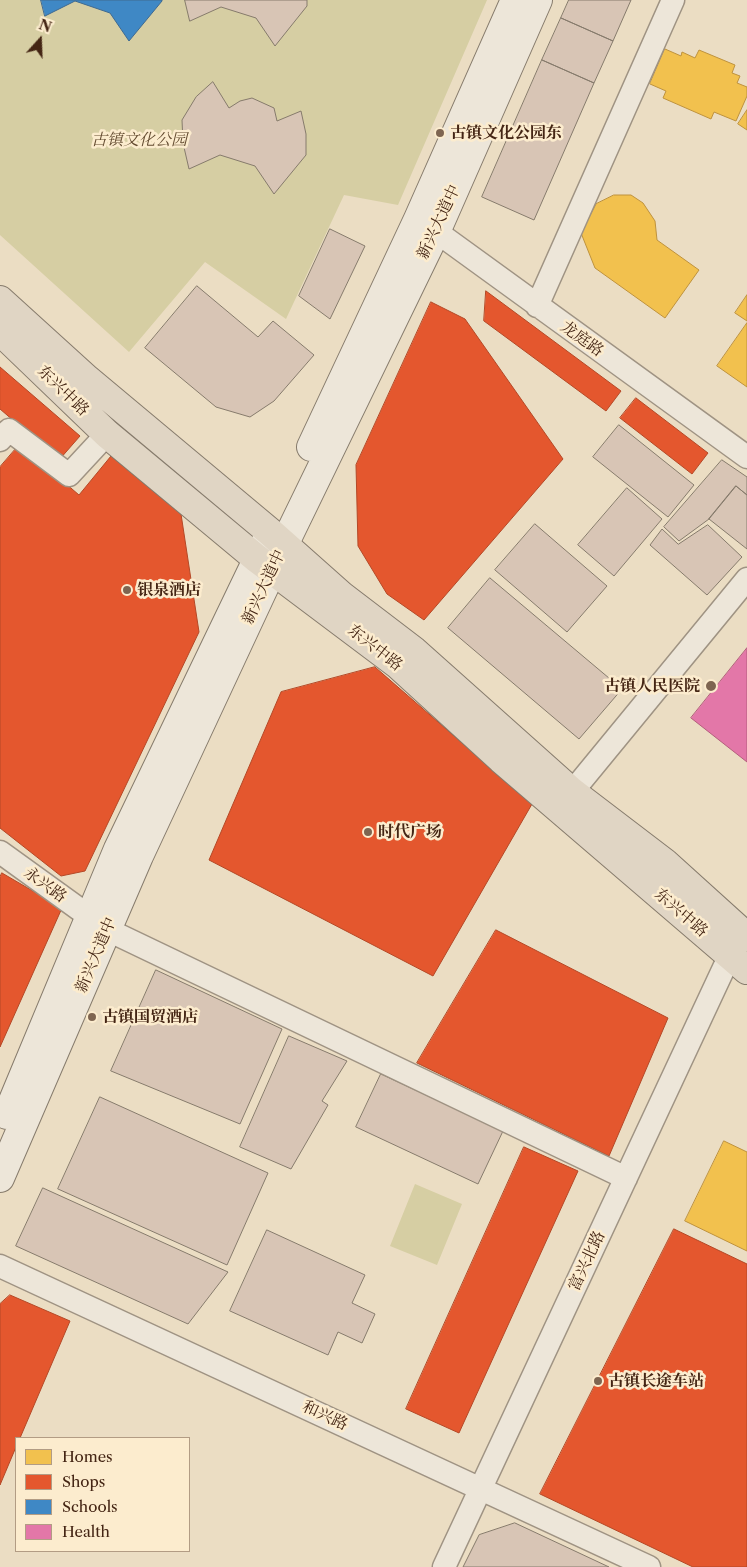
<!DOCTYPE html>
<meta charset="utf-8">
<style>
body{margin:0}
#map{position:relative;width:747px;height:1567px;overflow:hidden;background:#ebddc3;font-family:"Libre Caslon Text",serif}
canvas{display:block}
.legend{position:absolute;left:15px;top:1437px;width:175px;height:115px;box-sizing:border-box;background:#fcecce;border:1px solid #b29c84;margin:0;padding:6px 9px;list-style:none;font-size:15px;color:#442514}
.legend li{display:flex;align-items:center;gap:10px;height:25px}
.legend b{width:25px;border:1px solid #b29c84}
.north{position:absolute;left:15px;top:15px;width:50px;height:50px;-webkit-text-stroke:4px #fcecce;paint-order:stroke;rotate:20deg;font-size:14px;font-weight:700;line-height:20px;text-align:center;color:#442514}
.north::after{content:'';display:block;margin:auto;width:18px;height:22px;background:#442514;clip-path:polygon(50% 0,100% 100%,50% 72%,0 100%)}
</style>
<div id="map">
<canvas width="747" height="1567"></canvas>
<ul class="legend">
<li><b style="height:14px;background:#f2c14e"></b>Homes</li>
<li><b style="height:14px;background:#e4572e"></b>Shops</li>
<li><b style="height:14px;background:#3f88c5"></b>Schools</li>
<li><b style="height:14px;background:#e377a8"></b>Health</li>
</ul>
<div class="north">N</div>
</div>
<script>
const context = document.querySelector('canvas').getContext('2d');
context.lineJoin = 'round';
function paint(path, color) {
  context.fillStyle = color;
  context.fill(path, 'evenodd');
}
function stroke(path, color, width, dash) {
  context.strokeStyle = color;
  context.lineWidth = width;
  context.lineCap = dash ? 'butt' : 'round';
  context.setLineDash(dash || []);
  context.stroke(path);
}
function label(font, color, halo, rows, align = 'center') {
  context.font = font + ' "Libre Caslon Text","Noto Serif SC",serif';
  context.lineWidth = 5;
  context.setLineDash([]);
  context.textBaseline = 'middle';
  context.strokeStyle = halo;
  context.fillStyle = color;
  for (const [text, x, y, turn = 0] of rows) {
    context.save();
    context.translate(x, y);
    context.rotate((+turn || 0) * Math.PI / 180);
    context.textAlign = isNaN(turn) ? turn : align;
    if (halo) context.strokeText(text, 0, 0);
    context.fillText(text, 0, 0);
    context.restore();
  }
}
const green = new Path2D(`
 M 0,0 L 487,0 L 398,205 L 344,195 L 286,319 L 205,262 L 129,352 L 0,235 Z
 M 415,1184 L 462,1204 L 437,1265 L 390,1246 Z`);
const homes = new Path2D(`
 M 665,49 L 681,56 L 682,52 L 695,58 L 699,50 L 735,65 L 732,73 L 740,76 L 737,83 L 747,87 L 747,96 L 736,121 L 714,112 L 711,119 L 663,98 L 666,91 L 650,84 Z
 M 747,110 L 747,130 L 738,124 Z
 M 614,195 L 631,195 L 643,203 L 655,221 L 657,240 L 699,270 L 665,318 L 595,268 L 581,233 L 596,204 Z
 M 747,295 L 747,321 L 735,313 Z
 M 747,323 L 747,387 L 717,366 Z
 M 724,1141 L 747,1152 L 747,1251 L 685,1221 Z`);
const shops = new Path2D(`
 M 486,291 L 621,391 L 606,411 L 484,321 Z
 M 431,302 L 465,319 L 563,459 L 424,620 L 387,594 L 358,546 L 356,465 Z
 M 0,367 L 80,436 L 59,460 L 0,409 Z
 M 636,398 L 708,453 L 692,474 L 620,418 Z
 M 20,444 L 79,495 L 111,456 L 181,514 L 199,632 L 85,871 L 61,876 L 0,828 L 0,467 Z
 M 375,667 L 532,804 L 433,976 L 209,860 L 281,692 Z
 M 2,873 L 62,908 L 0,1047 L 0,877 Z
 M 496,930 L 668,1018 L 609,1156 L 417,1063 Z
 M 524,1147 L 578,1171 L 459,1433 L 406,1409 Z
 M 674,1229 L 747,1264 L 747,1567 L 693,1567 L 540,1494 Z
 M 10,1295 L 70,1321 L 20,1438 L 16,1438 L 16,1447 L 0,1485 L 0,1304 Z`);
const schools = new Path2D(`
 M 41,0 L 162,0 L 162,1 L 129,41 L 110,13 L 75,1 L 45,16 Z`);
const health = new Path2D(`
 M 747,648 L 747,762 L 691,718 Z`);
const building = new Path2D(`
 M 185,0 L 307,0 L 307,6 L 275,46 L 256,18 L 221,7 L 190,21 Z
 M 569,0 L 631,0 L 613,41 L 561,18 Z
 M 561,18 L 613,41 L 594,83 L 542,60 Z
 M 542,60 L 594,83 L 534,220 L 482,197 Z
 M 213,82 L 229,108 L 240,101 L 252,98 L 274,108 L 277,121 L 301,111 L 306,134 L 306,155 L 274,194 L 255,166 L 220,155 L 189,169 L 183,143 L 182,120 L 196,97 Z
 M 330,229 L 365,246 L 330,319 L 299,296 Z
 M 197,286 L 258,337 L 273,321 L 314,355 L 274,401 L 250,417 L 216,407 L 145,348 Z
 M 619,425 L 694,485 L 668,517 L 593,457 Z
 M 722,460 L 747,477 L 747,495 L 736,486 L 709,519 L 679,541 L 664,527 Z
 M 736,486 L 747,495 L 747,549 L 709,519 Z
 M 627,488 L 662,519 L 614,576 L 578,545 Z
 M 535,524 L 607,586 L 567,632 L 495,570 Z
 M 708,525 L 742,557 L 707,595 L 650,545 L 662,529 L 678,544 Z
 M 490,578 L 622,689 L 579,739 L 448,628 Z
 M 156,970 L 282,1029 L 240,1124 L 111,1071 Z
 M 289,1036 L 347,1061 L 322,1101 L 328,1105 L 291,1169 L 240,1147 Z
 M 381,1074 L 503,1131 L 478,1184 L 356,1127 Z
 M 100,1097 L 268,1173 L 227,1265 L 58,1189 Z
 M 43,1188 L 228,1272 L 188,1324 L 16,1246 Z
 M 267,1230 L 365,1275 L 352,1303 L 375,1314 L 362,1343 L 338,1332 L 328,1355 L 230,1311 Z
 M 515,1523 L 609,1567 L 463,1567 L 479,1535 Z`);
const minor = new Path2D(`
 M 423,222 L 747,457
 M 537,306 L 673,0
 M 0,440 L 9,430 L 69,475 L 107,434
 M 572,792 L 747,579
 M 0,852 L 108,930 L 626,1178
 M 0,1266 L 649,1567
 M 444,1567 L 730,955`);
const secondary = new Path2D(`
 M 311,447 L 418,219 L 515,0
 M 7,1115 L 118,849 L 268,537
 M 0,1178 L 139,856 L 284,545 L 436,232 L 538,0`);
const primary = new Path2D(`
 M 0,300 L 87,379 L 270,532 L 342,596 L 414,651 L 572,792 L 665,863 L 747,937
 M 0,331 L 107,434 L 256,558 L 397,664 L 501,759 L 747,970`);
const markers = [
 [440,133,5,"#7e6551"],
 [127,590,5,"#7e6551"],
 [711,686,6,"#7e6551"],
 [368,832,5,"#7e6551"],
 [92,1017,5,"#7e6551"],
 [598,1381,5,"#7e6551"]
];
const poiNames = [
 ["古镇文化公园东",450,133],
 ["银泉酒店",137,590],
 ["古镇人民医院",700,686,"right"],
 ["时代广场",378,832],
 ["古镇国贸酒店",102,1017],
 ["古镇长途车站",608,1381]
];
const parkNames = [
 ["古镇文化公园",139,140]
];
const streetNames = [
 ["新兴大道中",439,222,-65],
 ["龙庭路",582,339,36],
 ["东兴中路",63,391,44],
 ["新兴大道中",264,587,-65],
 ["东兴中路",375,648,38],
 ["永兴路",45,885,36],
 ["东兴中路",681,913,41],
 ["新兴大道中",96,955,-67],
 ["富兴北路",587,1261,-65],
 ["和兴路",325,1416,25]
];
paint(green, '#d6cea3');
paint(homes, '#f2c14e');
stroke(homes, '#be923d', 1);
paint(shops, '#e4572e');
stroke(shops, '#b44826', 1);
paint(schools, '#3f88c5');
stroke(schools, '#406a90', 1);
paint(health, '#e377a8');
stroke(health, '#b35e7c', 1);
paint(building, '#d8c5b5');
stroke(building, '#867b6c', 1);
stroke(minor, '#9f9383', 25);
stroke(secondary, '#867b6c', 30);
stroke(primary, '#867b6c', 30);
stroke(minor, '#ede6d9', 22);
stroke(secondary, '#ede6d9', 28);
stroke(primary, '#e0d5c4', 28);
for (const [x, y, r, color] of markers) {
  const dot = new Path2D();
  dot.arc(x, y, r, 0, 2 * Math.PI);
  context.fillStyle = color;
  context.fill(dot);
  stroke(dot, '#fcecce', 2);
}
label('bold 16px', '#442514', '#fcecce', poiNames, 'left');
label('italic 16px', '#644c31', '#fcecce', parkNames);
label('16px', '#442514', '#fcecce', streetNames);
</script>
